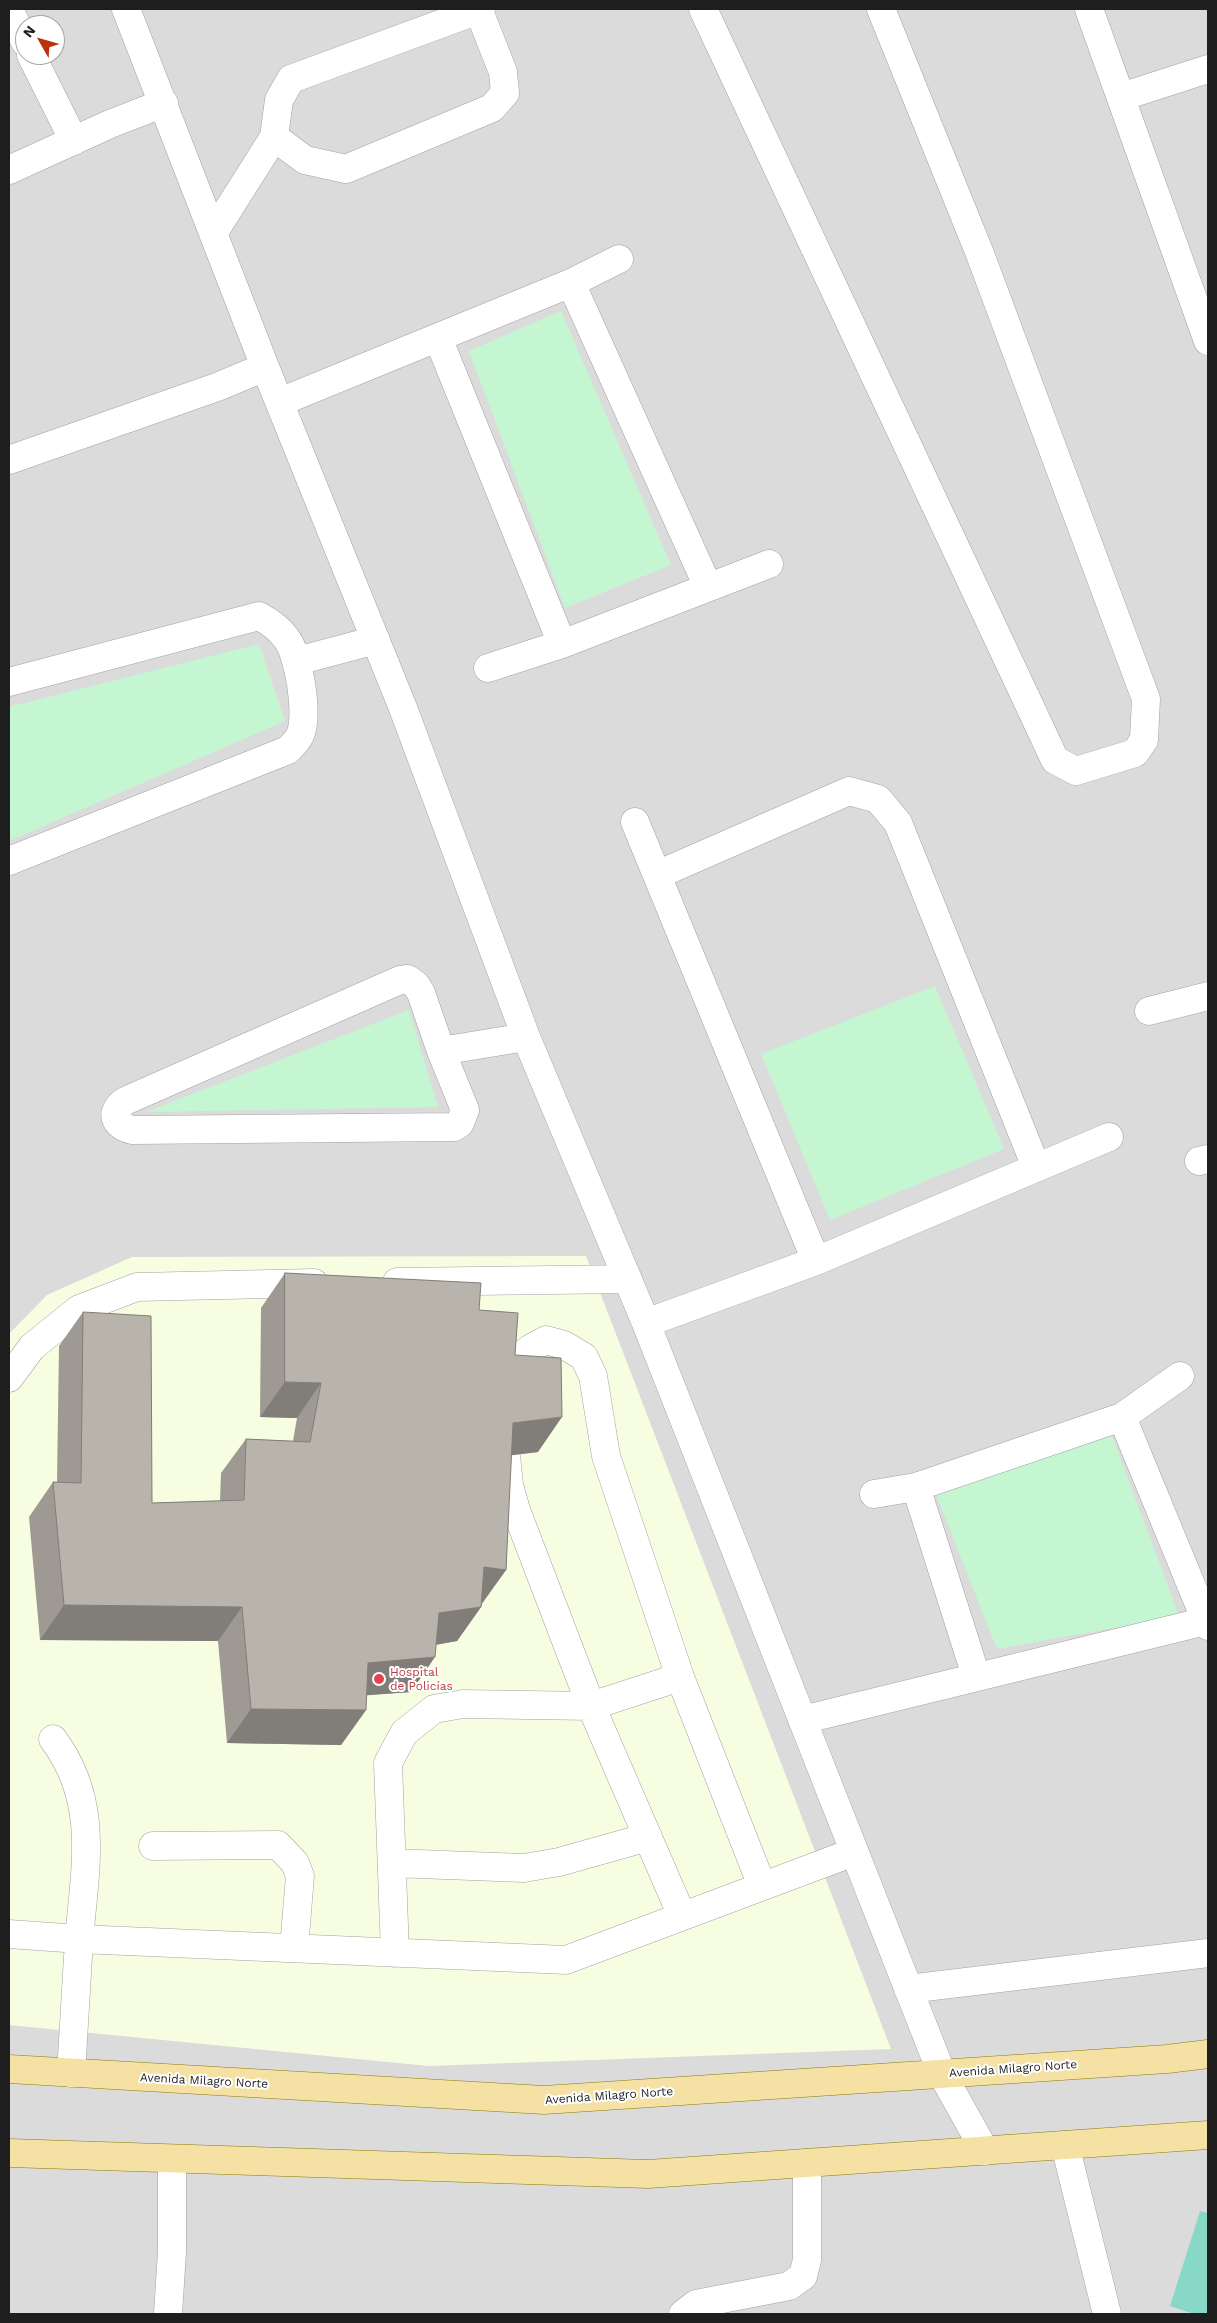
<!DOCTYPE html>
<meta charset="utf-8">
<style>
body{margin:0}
#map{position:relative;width:1217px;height:2323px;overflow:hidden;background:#eeede5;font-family:"Work Sans",sans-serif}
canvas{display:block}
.frame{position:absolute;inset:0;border:10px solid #1e1e1e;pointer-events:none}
.north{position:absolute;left:15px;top:15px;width:50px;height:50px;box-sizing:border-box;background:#fff;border:1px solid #a5a5a5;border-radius:50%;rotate:308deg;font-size:14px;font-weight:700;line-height:20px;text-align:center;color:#1e1e1e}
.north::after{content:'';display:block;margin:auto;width:18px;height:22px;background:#be2f0e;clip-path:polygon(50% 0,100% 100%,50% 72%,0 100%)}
</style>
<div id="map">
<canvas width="1217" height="2323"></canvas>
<div class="frame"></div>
<div class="north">N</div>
</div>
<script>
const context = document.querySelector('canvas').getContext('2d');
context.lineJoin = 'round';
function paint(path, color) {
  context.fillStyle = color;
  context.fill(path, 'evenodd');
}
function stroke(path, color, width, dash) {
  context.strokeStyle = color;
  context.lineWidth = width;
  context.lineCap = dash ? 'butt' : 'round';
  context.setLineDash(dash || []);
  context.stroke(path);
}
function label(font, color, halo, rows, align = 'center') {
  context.font = font + ' "Work Sans",sans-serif';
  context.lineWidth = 4;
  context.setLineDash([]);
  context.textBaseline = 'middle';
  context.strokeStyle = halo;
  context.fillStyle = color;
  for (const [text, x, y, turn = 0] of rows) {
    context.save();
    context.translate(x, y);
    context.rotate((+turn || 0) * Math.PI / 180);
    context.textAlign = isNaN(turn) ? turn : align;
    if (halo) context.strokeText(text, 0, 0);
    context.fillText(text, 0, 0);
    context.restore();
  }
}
const residential = new Path2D(`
 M 9,9 L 1208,9 L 1208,2314 L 9,2314 ZM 25,25 L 55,25 L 55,55 L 25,55 Z`);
const education = new Path2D(`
 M 586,1256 L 891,2049 L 429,2066 L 9,2025 L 9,1334 L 47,1295 L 132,1257 Z`);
const park = new Path2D(`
 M 561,311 L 671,565 L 565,608 L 469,351 Z
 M 259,644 L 285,721 L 9,841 L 9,707 Z
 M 935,986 L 1004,1149 L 830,1220 L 761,1054 Z
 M 409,1010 L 438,1107 L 146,1112 Z
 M 1112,1436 L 1179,1616 L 997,1649 L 936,1494 Z`);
const pitch = new Path2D(`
 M 1200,2211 L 1208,2213 L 1208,2314 L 1194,2314 L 1170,2306 Z`);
const minor = new Path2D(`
 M 9,9 L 25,42
 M 126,9 L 265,367 L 403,708 L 526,1037 L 646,1323 L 942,2074 L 985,2151
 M 703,9 L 1055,760 L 1076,771 L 1135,753 L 1144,740 L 1146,699 L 980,254 L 881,9
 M 1089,9 L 1208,341
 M 479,11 L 503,72 L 505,93 L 492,108 L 346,169 L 305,160 L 274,137 L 279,100 L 291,79 L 481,9
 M 31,55 L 74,141
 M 1121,97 L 1208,69
 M 9,170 L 110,124 L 164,103
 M 214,232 L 274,137
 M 571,283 L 708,587
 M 438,338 L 562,644
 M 280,402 L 571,283 L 619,259
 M 9,460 L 217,387 L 265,367
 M 297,661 L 376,640
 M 488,668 L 562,644 L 769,564
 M 9,682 L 259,616 C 270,622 279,628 286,638 C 299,654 309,716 300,735 C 298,740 292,746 288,750 L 9,861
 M 635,822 L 816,1261
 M 657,875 L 849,791 L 878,799 L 898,823 L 1036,1167
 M 408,979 L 416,985 L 421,993 L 441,1051 L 465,1110 L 460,1123 L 454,1127 L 133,1130 C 115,1126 108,1113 125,1101 L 400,980 Z
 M 1149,1011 L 1208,996
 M 441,1051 L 526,1037
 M 1199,1161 L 1208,1159
 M 397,1282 L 628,1279
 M 646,1323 L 816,1261 L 1109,1137
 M 9,1378 L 32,1347 L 79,1309 L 137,1287 L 314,1283
 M 510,1389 L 516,1360 L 531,1348 L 546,1340 L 564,1345 L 584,1357 L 593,1376 L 606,1456 L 680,1677 L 762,1886
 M 1122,1417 L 1208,1626
 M 506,1456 L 509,1485 L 516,1510 L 591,1706 L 682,1916
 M 916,1487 L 976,1676
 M 874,1494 L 916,1487 L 1122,1417 L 1180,1376
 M 802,1720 L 1206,1621
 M 53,1739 C 100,1802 85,1867 79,1940 C 76,1985 74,2029 71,2073
 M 153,1846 L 278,1845 L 295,1863 L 300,1876 L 294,1948
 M 392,1863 L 524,1868 L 559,1862 L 648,1837
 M 9,1934 L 79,1939 L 566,1960 L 854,1852
 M 395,1953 L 388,1763 L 404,1733 L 434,1709 L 463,1704 L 591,1706 L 680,1677
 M 908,1989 L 1208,1953
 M 1065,2145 L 1107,2314
 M 168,2314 L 172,2252 L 172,2160
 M 683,2314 L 696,2304 L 789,2286 L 803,2276 L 807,2260 L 807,2163`);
const major = new Path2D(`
 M 9,2069 L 544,2100 L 1167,2059 L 1208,2054
 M 9,2153 L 648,2174 L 1208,2135`);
const wall = new Path2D(`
 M 285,1273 L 479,1310 L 515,1355 L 538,1452 L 511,1455 L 506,1570 L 482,1604 L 481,1607 L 457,1641 L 436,1645 L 411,1692 L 366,1695 L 366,1710 L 341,1745 L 227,1743 L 218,1641 L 40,1640 L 29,1517 L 53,1482 L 57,1482 L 59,1346 L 83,1312 L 152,1503 L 220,1501 L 221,1473 L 246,1439 L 293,1441 L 297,1418 L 260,1417 L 261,1308 Z`);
const shadedWall = new Path2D(`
 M 285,1382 L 321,1383 L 297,1418 L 260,1417 Z
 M 562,1417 L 538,1452 L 489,1458 L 513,1423 Z
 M 484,1567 L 506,1570 L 481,1604 Z
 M 64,1605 L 242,1607 L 218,1641 L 40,1640 Z
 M 481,1607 L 457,1641 L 415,1648 L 439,1613 Z
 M 435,1657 L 411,1692 L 344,1697 L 368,1663 Z
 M 251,1709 L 366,1710 L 341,1745 L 227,1743 Z`);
const building = new Path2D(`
 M 285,1273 L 481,1283 L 479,1310 L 518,1313 L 515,1355 L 561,1358 L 562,1417 L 513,1423 L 506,1570 L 484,1567 L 481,1607 L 439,1613 L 435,1657 L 368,1663 L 366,1710 L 251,1709 L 242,1607 L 64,1605 L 53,1482 L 81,1483 L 83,1312 L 151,1316 L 152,1503 L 244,1500 L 246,1439 L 310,1442 L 321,1383 L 285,1382 Z`);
const markers = [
 [379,1679,6,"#e0444e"]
];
const healthNames = [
 ["Hospital",390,1672],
 ["de Policías",390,1686]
];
const streetNames = [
 ["Avenida Milagro Norte",1013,2069,-4],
 ["Avenida Milagro Norte",204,2081,3],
 ["Avenida Milagro Norte",609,2096,-4]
];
paint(residential, '#dcdbdb');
paint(education, '#f7fde0');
paint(park, '#c5f6d2');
paint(pitch, '#88d8c8');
stroke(minor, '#a2a2a2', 29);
stroke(major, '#8e7b0a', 29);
stroke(minor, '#fff', 28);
stroke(major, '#f5e1a3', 28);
paint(wall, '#9e9a93');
paint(shadedWall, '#817d78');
paint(building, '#b8b3ab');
stroke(building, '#817d78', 1);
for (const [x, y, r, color] of markers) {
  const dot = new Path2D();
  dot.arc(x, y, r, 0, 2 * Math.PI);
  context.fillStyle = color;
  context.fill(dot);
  stroke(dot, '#fff', 2);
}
label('12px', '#be3a42', '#fff', healthNames, 'left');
label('12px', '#1e1e1e', '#fff', streetNames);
</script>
